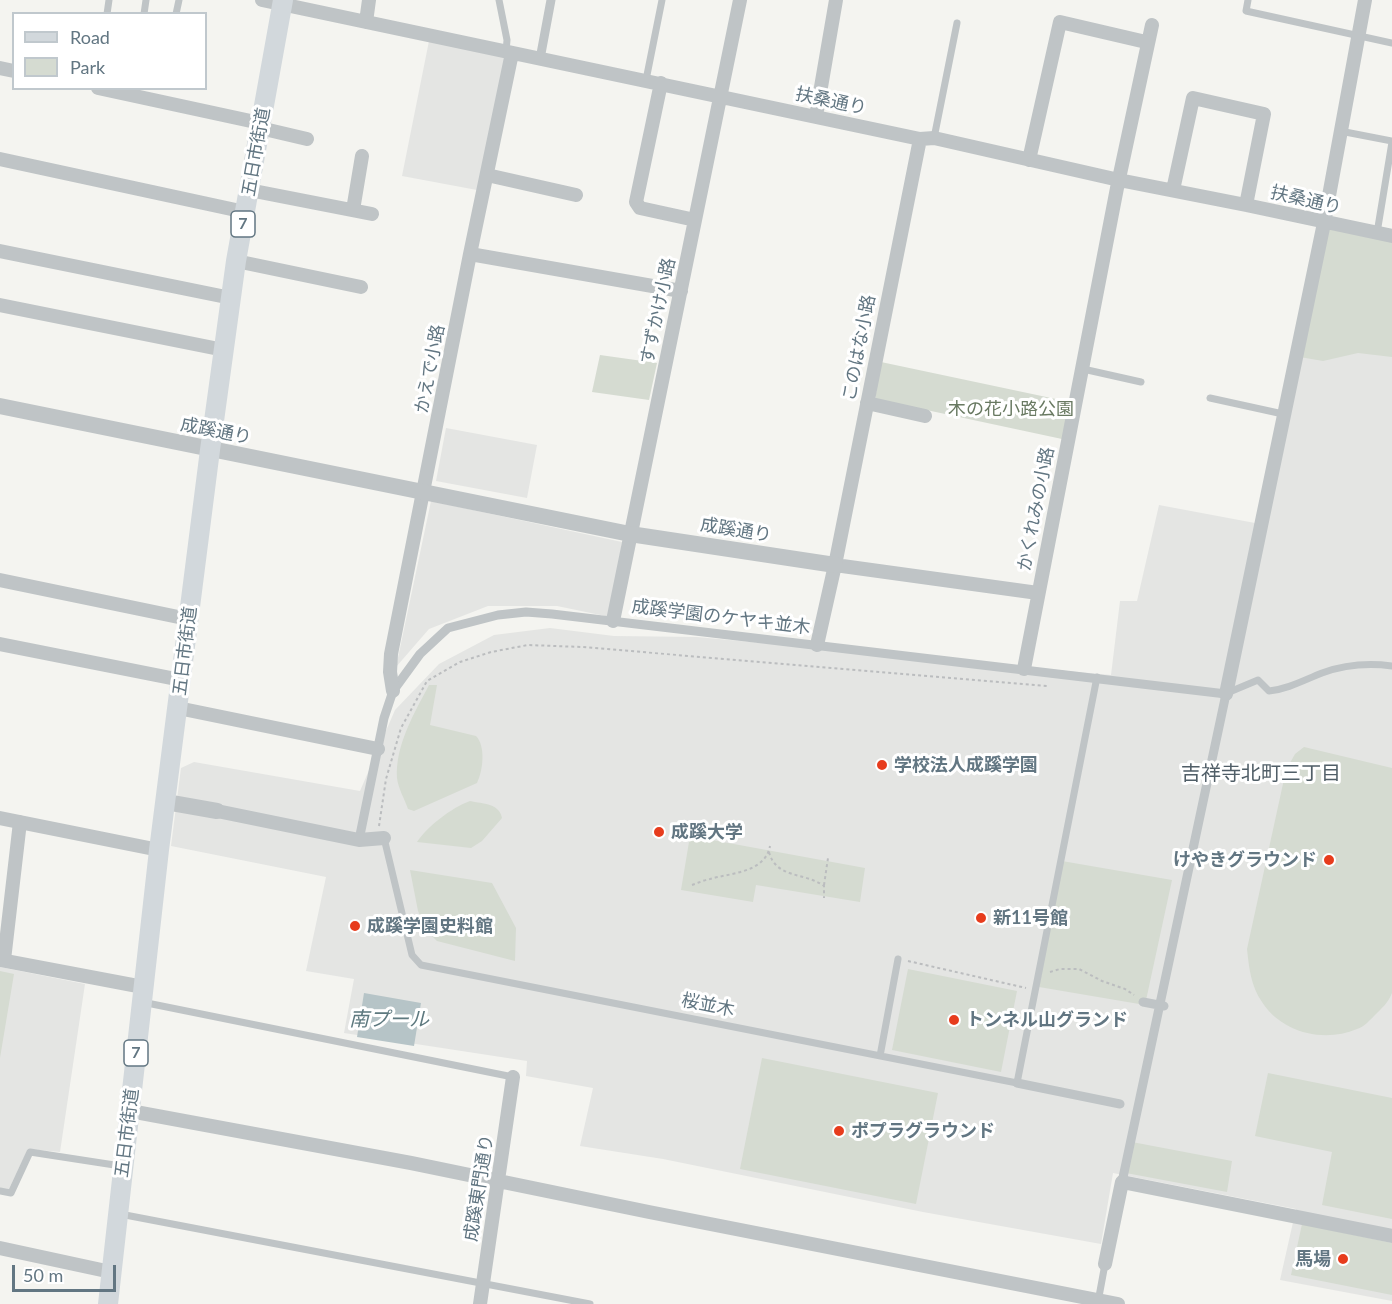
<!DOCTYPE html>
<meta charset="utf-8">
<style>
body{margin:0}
#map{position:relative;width:1392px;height:1304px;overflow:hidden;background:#f4f4f0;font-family:Lato,sans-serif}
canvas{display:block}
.legend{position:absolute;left:12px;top:12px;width:195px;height:78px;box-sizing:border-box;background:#fff;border:2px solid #c0c8cd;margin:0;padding:8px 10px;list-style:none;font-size:18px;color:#627682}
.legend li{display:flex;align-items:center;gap:12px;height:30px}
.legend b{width:30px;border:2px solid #c0c8cd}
.scale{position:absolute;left:12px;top:1265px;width:104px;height:27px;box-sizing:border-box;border:3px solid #627682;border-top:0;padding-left:8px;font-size:18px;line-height:21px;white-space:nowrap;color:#627682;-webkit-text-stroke:4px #fff;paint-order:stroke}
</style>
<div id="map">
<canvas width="1392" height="1304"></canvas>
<ul class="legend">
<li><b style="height:8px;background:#d2d8dc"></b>Road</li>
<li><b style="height:16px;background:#d5dbd1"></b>Park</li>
</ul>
<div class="scale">50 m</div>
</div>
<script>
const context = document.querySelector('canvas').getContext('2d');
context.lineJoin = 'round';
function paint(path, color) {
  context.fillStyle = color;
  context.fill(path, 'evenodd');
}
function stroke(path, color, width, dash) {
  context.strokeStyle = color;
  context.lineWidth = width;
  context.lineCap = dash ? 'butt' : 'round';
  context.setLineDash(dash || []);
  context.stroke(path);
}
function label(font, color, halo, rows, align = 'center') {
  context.font = font + ' Lato,"Noto Sans JP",sans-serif';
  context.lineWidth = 6;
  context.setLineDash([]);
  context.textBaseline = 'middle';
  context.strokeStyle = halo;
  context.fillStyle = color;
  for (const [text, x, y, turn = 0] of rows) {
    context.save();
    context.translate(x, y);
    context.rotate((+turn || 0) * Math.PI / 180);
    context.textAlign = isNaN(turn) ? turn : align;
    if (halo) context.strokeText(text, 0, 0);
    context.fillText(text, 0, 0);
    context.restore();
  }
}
const built = new Path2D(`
 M 429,41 L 505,57 L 477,190 L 402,176 Z
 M 1321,225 L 1392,239 L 1392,1301 L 1280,1280 L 1296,1209 L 1113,1173 L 1101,1244 L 923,1212 L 663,1159 L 580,1146 L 593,1088 L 526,1076 L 527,1061 L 344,1033 L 354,979 L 306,971 L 326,877 L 171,846 L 181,768 L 194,762 L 360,791 L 395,710 L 439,664 L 494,635 L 550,628 L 614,636 L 697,637 L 1111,675 L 1120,601 L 1137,601 L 1159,505 L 1255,523 Z
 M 446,428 L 537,445 L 527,498 L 436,481 Z
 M 431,501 L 622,542 L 610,617 L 557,606 L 488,606 L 429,629 L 396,667 Z
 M 0,967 L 85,984 L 60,1152 L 28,1149 L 9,1189 L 0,1188 Z`);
const green = new Path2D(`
 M 1325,226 L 1392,240 L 1392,357 L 1358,353 L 1323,361 L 1294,356 Z
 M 600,355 L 657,363 L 649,400 L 592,392 Z
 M 881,362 L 1070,402 L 1062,439 L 875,399 Z
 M 429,685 L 437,685 L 430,725 L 476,736 C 486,746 483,771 477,783 L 414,811 L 408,809 C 405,800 398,788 397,778 C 395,745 415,712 429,685 Z
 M 1304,747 L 1392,768 L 1392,993 C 1388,1003 1382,1008 1375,1015 C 1370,1020 1364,1027 1357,1029 C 1324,1043 1282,1033 1262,1002 C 1251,986 1249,968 1247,949 L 1286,770 L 1295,754 Z
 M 470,801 C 483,804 499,803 502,818 L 482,841 L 471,848 L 417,842 C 428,826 451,808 470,801 Z
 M 690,836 L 865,868 L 860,902 L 756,885 L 753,902 L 681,890 Z
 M 1062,861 L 1172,880 L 1145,1005 L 1039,987 Z
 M 410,870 L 492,883 L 516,928 L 515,961 L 437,941 L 427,931 L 418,911 Z
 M 908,969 L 1017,991 L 1001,1072 L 892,1050 Z
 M 0,971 L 14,974 L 0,1058 Z
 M 762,1058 L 938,1093 L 916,1204 L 740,1169 Z
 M 1268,1073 L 1392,1098 L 1392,1219 L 1322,1205 L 1332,1152 L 1255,1136 Z
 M 1132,1142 L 1232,1161 L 1227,1192 L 1126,1173 Z
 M 1302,1224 L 1392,1243 L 1392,1295 L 1291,1275 Z`);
const water = new Path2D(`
 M 364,993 L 421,1003 L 414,1046 L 357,1037 Z`);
const path = new Path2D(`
 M 379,826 L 386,779 L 401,728 L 427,681 L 460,662 L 491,652 L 528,645 L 582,647 L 1047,686
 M 769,852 C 776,879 805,872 824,886 L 824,898
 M 692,885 C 698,883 704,880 710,879 C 730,873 765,873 770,846
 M 824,885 L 828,858
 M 908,961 L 1026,988
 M 1050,972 L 1060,969 L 1079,969 L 1102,981 L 1125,989 L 1134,995`);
const service = new Path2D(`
 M 499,0 L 507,40 L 506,52
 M 1248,0 L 1246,11 L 1392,43
 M 107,14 L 109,0
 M 144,14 L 146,0
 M 176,14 L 179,0
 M 646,80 L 662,0
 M 1340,131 L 1392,141
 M 934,138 L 957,23
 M 1377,233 L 1392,142
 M 1083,369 L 1141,382
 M 1210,398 L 1283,414
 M 1227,693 L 1258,680 L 1269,691 C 1288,689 1304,680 1322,673 C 1344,665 1369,663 1392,666
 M 384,838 L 412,955 L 421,965 L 1017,1083 L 1097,677
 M 142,1002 L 513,1077
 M 880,1056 L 898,959
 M 0,1191 L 11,1193 L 30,1152 L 121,1166
 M 120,1214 L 590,1304
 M 1098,1302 L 1105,1264`);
const pedestrian = new Path2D(`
 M 540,59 L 551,0
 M 359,840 L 384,718 L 393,691 L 420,654 L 448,628 L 498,615 L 526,612 L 552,614 L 1226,694 L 1122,1182
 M 1143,1002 L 1164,1006
 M 1017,1083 L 1120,1104`);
const minor = new Path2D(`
 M 262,0 L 920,139 L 934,138 L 1119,180 L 1246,205 L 1392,236
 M 366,22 L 369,0
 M 0,68 L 14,71
 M 661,83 L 636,202 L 640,208 L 695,220
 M 98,88 L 260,123
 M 816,116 L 836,0
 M 260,128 L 307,139
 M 0,159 L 245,212
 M 1029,160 L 1060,22 L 1146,42
 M 487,175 L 576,195
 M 249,190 L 372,214
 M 1173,190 L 1193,98 L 1264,114 L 1246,205
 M 353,210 L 362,156
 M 0,251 L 231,298
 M 470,254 L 681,291
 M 236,261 L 361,287
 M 0,305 L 224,350
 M 867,403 L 925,416
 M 835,565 L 1038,593
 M 0,580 L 188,619
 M 613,621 L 740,0
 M 0,644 L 181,680
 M 817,645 L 835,565 L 920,139
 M 1024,669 L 1117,188 L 1152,25
 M 393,691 L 390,672 L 391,654 L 470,254 L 512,53
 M 1226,694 L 1324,223 L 1365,0
 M 178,708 L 378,749
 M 217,811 L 359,840 L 384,838
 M 0,818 L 159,850
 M 0,960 L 143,987
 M 4,960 L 20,822
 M 130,1111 L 411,1163 L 649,1212 L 1118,1304
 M 0,1248 L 111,1272
 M 1105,1264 L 1122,1182 L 1392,1236
 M 480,1304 L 513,1077`);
const tertiary = new Path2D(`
 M 0,406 L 630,534 L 835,565
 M 166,802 L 217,811`);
const primary = new Path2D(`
 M 108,1304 L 159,850 L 210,450 L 236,261 L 283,0`);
const markers = [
 [882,765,6,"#e73c1d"],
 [659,832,6,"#e73c1d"],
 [1329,860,6,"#e73c1d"],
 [981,918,6,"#e73c1d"],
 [355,926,6,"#e73c1d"],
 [954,1020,6,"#e73c1d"],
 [839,1131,6,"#e73c1d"],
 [1343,1259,6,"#e73c1d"]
];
const shields = [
 [243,224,24],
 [136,1053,24]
];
const shieldNames = [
 ["7",243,224],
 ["7",136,1053]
];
const streetNames = [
 ["扶桑通り",831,101,12],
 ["五日市街道",256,152,-80],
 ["扶桑通り",1306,200,13],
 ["すずかけ小路",658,311,-78],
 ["このはな小路",859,348,-79],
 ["かえで小路",430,369,-79],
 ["成蹊通り",216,431,11],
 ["かくれみの小路",1036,509,-79],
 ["成蹊通り",736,530,9],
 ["成蹊学園のケヤキ並木",721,617,7],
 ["五日市街道",185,651,-83],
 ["桜並木",708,1005,11],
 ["五日市街道",127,1133,-83],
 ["成蹊東門通り",479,1188,-81]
];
const parkNames = [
 ["木の花小路公園",1011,409]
];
const poiNames = [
 ["学校法人成蹊学園",894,765],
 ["成蹊大学",671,832],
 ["けやきグラウンド",1317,860,"right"],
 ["新11号館",993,918],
 ["成蹊学園史料館",367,926],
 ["トンネル山グランド",966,1020],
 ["ポプラグラウンド",851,1131],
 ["馬場",1331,1259,"right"]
];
const neighbourhoodNames = [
 ["吉祥寺北町三丁目",1261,774]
];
const waterNames = [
 ["南プール",389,1020]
];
paint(built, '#e4e5e3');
paint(green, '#d5dbd1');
paint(water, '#b6c4c7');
stroke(path, '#bbbdbf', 2, [3, 3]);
stroke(service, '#bfc4c6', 7);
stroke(pedestrian, '#bfc4c6', 9);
stroke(minor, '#bfc4c6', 14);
stroke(tertiary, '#bfc4c6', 16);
stroke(primary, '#d2d8dc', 20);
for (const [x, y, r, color] of markers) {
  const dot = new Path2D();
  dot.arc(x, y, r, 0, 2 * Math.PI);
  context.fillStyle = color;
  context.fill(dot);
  stroke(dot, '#fff', 2);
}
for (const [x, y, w] of shields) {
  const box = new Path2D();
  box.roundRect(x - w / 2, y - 13, w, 26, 4.5);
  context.fillStyle = '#fff';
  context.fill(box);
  stroke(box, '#627682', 1.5);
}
label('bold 16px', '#627682', null, shieldNames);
label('18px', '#627682', '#fff', streetNames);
label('18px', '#687961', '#fff', parkNames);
label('bold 18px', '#627682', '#fff', poiNames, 'left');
label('20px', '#505e67', '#fff', neighbourhoodNames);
label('italic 20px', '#5e797f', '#fff', waterNames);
</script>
